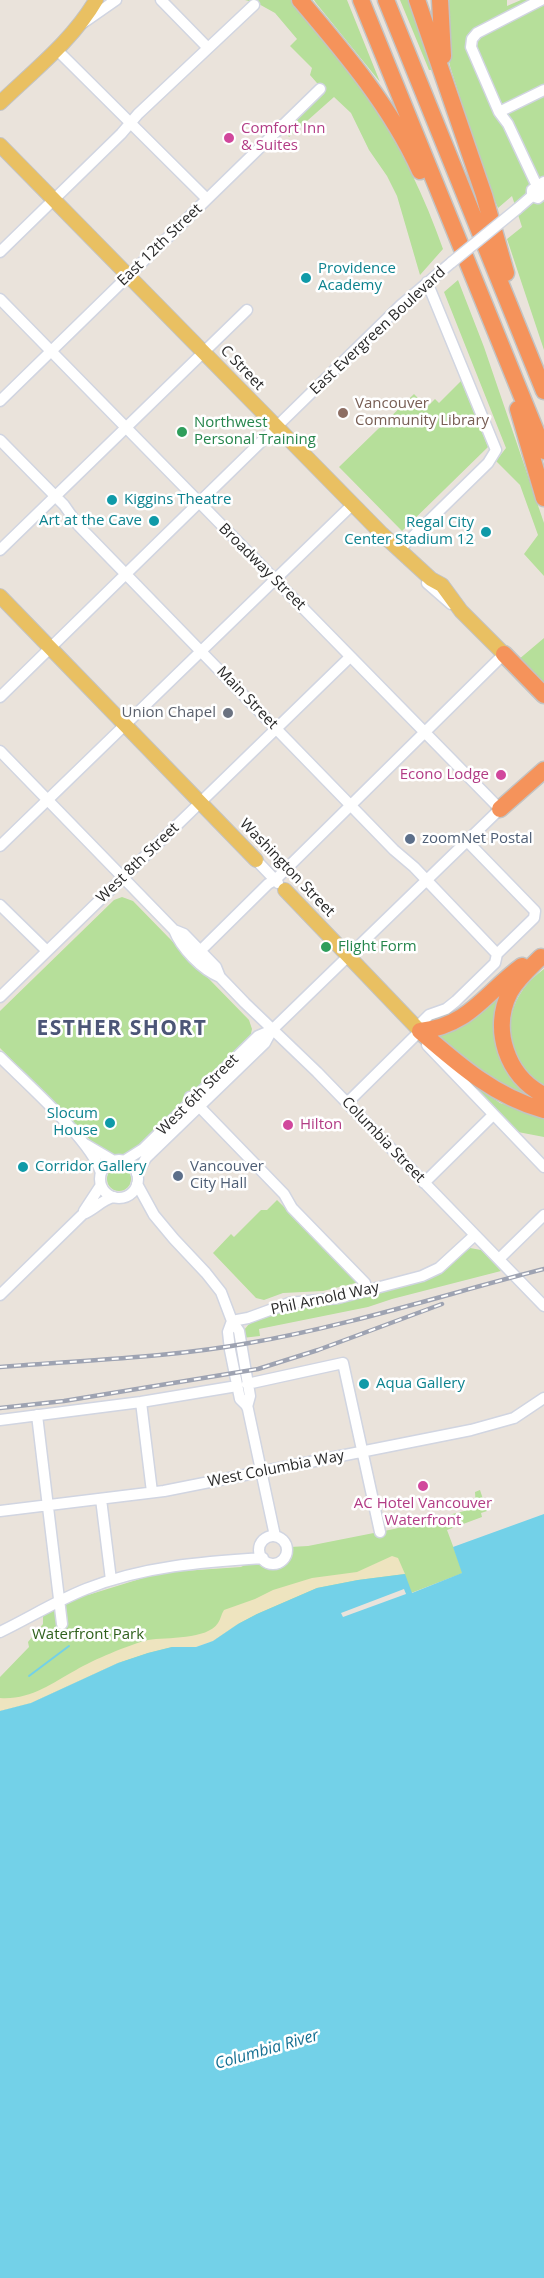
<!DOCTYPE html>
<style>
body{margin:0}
canvas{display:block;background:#eae3db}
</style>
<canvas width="544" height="2278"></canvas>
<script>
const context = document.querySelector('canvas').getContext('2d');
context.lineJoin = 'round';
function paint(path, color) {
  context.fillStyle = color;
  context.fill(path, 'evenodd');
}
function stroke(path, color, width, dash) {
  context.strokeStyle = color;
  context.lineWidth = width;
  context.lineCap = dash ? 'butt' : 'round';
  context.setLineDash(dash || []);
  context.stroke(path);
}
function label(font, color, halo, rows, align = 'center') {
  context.font = font + ' "Open Sans",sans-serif';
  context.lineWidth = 5;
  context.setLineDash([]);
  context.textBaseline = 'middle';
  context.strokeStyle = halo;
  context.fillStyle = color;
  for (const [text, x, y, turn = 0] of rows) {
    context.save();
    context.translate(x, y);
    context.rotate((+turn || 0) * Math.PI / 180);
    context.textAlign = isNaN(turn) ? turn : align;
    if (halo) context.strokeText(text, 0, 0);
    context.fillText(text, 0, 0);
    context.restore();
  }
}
const green = new Path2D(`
 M 245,0 L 291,0 C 319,32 348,65 371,101 C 401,147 425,198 443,249 L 420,275 L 397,196 L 387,176 L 369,150 L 351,113 L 334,97 L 289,137 L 285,131 L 323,90 L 310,75 L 312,68 L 290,46 L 297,39 L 275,13 L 257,3 Z
 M 314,0 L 347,0 L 380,82 L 316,3 Z
 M 400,0 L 410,0 L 433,70 L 429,70 Z
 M 446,0 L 507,0 L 507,6 L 521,0 L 544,0 L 544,350 L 507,239 L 522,227 L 512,196 L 498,208 L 485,177 L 450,66 L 445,42 Z
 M 458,280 L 484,347 L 544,523 L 544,576 L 524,554 L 538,535 L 520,485 L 496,461 L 506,448 L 444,292 Z
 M 461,381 L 488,447 L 402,531 L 339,467 L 414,394 L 427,407 L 435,399 L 439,403 Z
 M 544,638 L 544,686 L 518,660 Z
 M 122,897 L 133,901 L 249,1020 L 252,1029 L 250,1038 L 140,1146 C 122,1159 117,1159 98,1148 L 0,1048 L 0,1011 L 114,900 Z
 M 544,969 L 544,1089 C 537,1082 528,1076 523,1069 C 499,1032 510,993 544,969 Z
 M 496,997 L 500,999 L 526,1100 L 489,1082 L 434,1035 Z
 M 474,1085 L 500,1103 L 544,1117 L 544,1137 L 518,1132 L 472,1087 Z
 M107 1179a12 12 0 1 1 24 0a12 12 0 1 1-24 0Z
 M 277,1200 L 360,1282 L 323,1291 L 283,1293 L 264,1300 L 256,1298 L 213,1253 L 231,1234 L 234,1237 L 261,1210 L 267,1210 Z
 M 470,1248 L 481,1250 L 501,1271 L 392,1299 L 368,1307 L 259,1329 L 260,1336 L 242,1338 L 244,1330 L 249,1324 L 286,1308 L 336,1304 L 425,1281 L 440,1273 Z
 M 480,1490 L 487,1511 L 481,1513 L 482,1517 L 447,1530 L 463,1573 L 411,1593 L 238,1624 L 213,1641 L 118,1663 L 31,1703 L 0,1711 L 0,1677 L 29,1647 L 28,1642 L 43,1624 L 43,1614 L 82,1594 L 88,1595 L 143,1578 L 148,1574 L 179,1568 L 183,1571 L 241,1567 C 255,1558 272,1572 286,1561 L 290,1547 L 308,1546 L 394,1529 L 476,1508 L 475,1492 Z`);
const sand = new Path2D(`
 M 392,1556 L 398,1558 L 405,1574 L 358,1580 L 317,1588 L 257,1614 L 238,1624 L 213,1641 L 196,1647 L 172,1647 L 148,1653 L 118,1663 L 31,1703 L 0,1711 L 0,1698 C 31,1700 50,1684 76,1670 C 93,1660 128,1645 148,1640 C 167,1637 207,1640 218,1623 C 221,1619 221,1614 224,1610 L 255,1599 L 273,1590 L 312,1578 L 357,1572 Z`);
const water = new Path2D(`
 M 544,1514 L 544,2278 L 0,2278 L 0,1711 L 31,1703 L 118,1663 L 148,1653 L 172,1647 L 196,1647 L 213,1641 L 238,1624 L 257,1614 L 317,1588 L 358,1580 L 405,1574 L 412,1593 L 462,1573 L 453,1547 Z`);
const pier = new Path2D(`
 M 404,1589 L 406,1594 L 343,1617 L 341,1613 Z`);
const stream = new Path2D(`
 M 29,1676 L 69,1646`);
const minor = new Path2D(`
 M 161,0 L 208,48
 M 83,23 L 116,0
 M 56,49 L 207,199
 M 499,112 L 544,90
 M 537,186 L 508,124 L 499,112 L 471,47 L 472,39 L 477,33 L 541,0
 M 532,196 L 538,198 L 544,193
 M 517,209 L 532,196 L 532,190 L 544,182
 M 0,252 L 121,134 L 138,114 L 254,5
 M 0,299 L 500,809 L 272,1030 L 265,1043 L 146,1158 L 137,1174
 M 0,401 L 320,89
 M 0,440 L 64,505 L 78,525 L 394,850 L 414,867 L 497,954
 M 0,550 L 247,310
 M 399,550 L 488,463 L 496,450 L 427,282
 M 427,583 L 451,604
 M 0,697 L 401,305 L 452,262
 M 0,751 L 174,930 L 184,934 L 216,967 L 220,977 L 245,1003 L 317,1072 L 544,1306
 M 467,841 L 535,911 L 534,918 L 497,954
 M 0,846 L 353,504
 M 256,860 L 278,883
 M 0,905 L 47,951
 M 174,930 C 181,948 202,970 220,977
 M 194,957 L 268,884 L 275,880 L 504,654
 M 0,997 L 350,657
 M 427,1045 L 544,1167
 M 0,1057 C 26,1083 92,1141 101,1173
 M 190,1097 L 284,1194 L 292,1208 L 365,1283 L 367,1291
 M 348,1102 L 420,1031 L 421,1023 L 429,1015 L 446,1009 L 456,1001 L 495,963 L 497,954
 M 85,1144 L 114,1161
 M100 1179a19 19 0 1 1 38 0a19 19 0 1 1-38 0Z
 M 124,1161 L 143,1149 L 258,1036 L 272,1030
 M 424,1183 L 493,1115
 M 137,1184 L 154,1215 L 174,1239 L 206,1273 L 221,1292 L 232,1321 L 239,1331 L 250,1396 L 247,1407
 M 84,1211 L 101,1185
 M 499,1259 L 544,1215
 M 0,1295 L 83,1214 C 94,1210 101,1200 114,1197
 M 232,1321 L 248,1318 L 289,1303 L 338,1298 L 422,1276 L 439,1268 L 475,1235
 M 232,1321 L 228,1332 L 230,1350 L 240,1399 L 247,1406
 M 247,1384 L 343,1363 L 380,1532
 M 246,1400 L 275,1536
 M 141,1402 L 152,1492
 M 37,1415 L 62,1624
 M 0,1420 L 141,1402 L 237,1386
 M 101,1499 L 111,1580
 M 0,1511 L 164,1491 L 471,1430 L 514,1418 L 544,1398
 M259 1550a14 14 0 1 1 28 0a14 14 0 1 1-28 0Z
 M 0,1632 C 29,1618 56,1601 86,1589 C 143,1566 203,1562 263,1558`);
const major = new Path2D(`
 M 0,103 C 33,71 73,40 96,0
 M 0,145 L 382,534 L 431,579 L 442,585 L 461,611 L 504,654
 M 0,596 L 256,860
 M 285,890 L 420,1031`);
const highway = new Path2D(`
 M 300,0 C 345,53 391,107 420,171
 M 361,0 L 544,451
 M 386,0 L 544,391
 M 417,0 L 484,195 L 506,273
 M 440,0 L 443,56
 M 518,409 L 544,498
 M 504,654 L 544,695
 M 500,809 L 544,770
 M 541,957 C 530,968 518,978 510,992 C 491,1029 507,1077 544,1095
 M 420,1031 C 458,1064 495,1097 544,1110
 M 420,1031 C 469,1026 485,993 522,966`);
const rail = new Path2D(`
 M 0,1367 C 83,1360 167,1358 249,1343 C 348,1326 446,1294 544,1269
 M 0,1408 L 64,1401 L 258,1369 L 318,1350 L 442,1304`);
const minorBridge = new Path2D(`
 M 452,262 L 517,209`);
const markers = [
 [229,138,6,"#d1479c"],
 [306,278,6,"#0f9aa8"],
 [343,413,6,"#8d6e63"],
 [182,432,6,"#2e9e5b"],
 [112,500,6,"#0f9aa8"],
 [154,521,6,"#0f9aa8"],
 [486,532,6,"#0f9aa8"],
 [228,713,6,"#6b7280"],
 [501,775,6,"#d1479c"],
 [410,839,6,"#5c6f8a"],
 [326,947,6,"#2e9e5b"],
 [110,1123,6,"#0f9aa8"],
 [288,1125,6,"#d1479c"],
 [23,1167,6,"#0f9aa8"],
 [178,1176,6,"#5c6f8a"],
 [364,1384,6,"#0f9aa8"],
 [423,1486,6,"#d1479c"]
];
const hotelNames = [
 ["Comfort Inn",241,129],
 ["& Suites",241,146],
 ["Econo Lodge",489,775,"right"],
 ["Hilton",300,1125],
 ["AC Hotel Vancouver",423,1504,"center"],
 ["Waterfront",423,1521,"center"]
];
const streetNames = [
 ["East 12th Street",160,245,-44],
 ["East Evergreen Boulevard",378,331,-43],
 ["C Street",242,368,46],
 ["Broadway Street",262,567,45],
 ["Main Street",247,698,46],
 ["West 8th Street",138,863,-44],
 ["Washington Street",287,868,46],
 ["West 6th Street",198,1095,-45],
 ["Columbia Street",383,1140,46],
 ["Phil Arnold Way",325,1299,-12],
 ["West Columbia Way",276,1469,-11]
];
const cultureNames = [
 ["Providence",318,269],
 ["Academy",318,286],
 ["Kiggins Theatre",124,500],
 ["Art at the Cave",142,521,"right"],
 ["Regal City",474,523,"right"],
 ["Center Stadium 12",474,540,"right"],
 ["Slocum",98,1114,"right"],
 ["House",98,1131,"right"],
 ["Corridor Gallery",35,1167],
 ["Aqua Gallery",376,1384]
];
const educationNames = [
 ["Vancouver",355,404],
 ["Community Library",355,421]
];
const leisureNames = [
 ["Northwest",194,423],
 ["Personal Training",194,440],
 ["Flight Form",338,947]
];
const worshipNames = [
 ["Union Chapel",216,713]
];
const serviceNames = [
 ["zoomNet Postal",422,839],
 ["Vancouver",190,1167],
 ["City Hall",190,1184]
];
const parkNames = [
 ["Waterfront Park",88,1635]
];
const waterNames = [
 ["Columbia River",267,2050,-16]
];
const districtNames = [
 ["ESTHER SHORT",122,1029]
];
paint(green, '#b6df9a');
paint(sand, '#eee4bf');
paint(water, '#73d1e8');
paint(pier, '#eae3db');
stroke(stream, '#73d1e8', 2);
stroke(minor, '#d1d5e1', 13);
stroke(major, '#c3c3c3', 16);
stroke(highway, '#c3c3c3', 19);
stroke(minor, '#fff', 10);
stroke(major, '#e9c062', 14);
stroke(highway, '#f5935b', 16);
stroke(rail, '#9ea3b2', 4.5);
stroke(rail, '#fff', 2, [7]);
stroke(minorBridge, '#d1d5e1', 13, []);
stroke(minorBridge, '#fff', 10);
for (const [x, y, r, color] of markers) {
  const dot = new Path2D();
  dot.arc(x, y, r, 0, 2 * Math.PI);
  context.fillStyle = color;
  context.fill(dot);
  stroke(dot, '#fff', 2);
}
label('15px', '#b23c85', '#fff', hotelNames, 'left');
label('15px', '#292929', '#fff', streetNames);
label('15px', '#0d838f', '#fff', cultureNames, 'left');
label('15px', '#785e54', '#fff', educationNames, 'left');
label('15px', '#27864d', '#fff', leisureNames, 'left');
label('15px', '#5b616d', '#fff', worshipNames, 'right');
label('15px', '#4e5e75', '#fff', serviceNames, 'left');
label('15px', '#30611d', '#fff', parkNames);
label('italic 16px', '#146f92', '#fff', waterNames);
context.letterSpacing = '1.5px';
label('bold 21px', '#4c5677', '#fff', districtNames);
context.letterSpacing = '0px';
</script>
